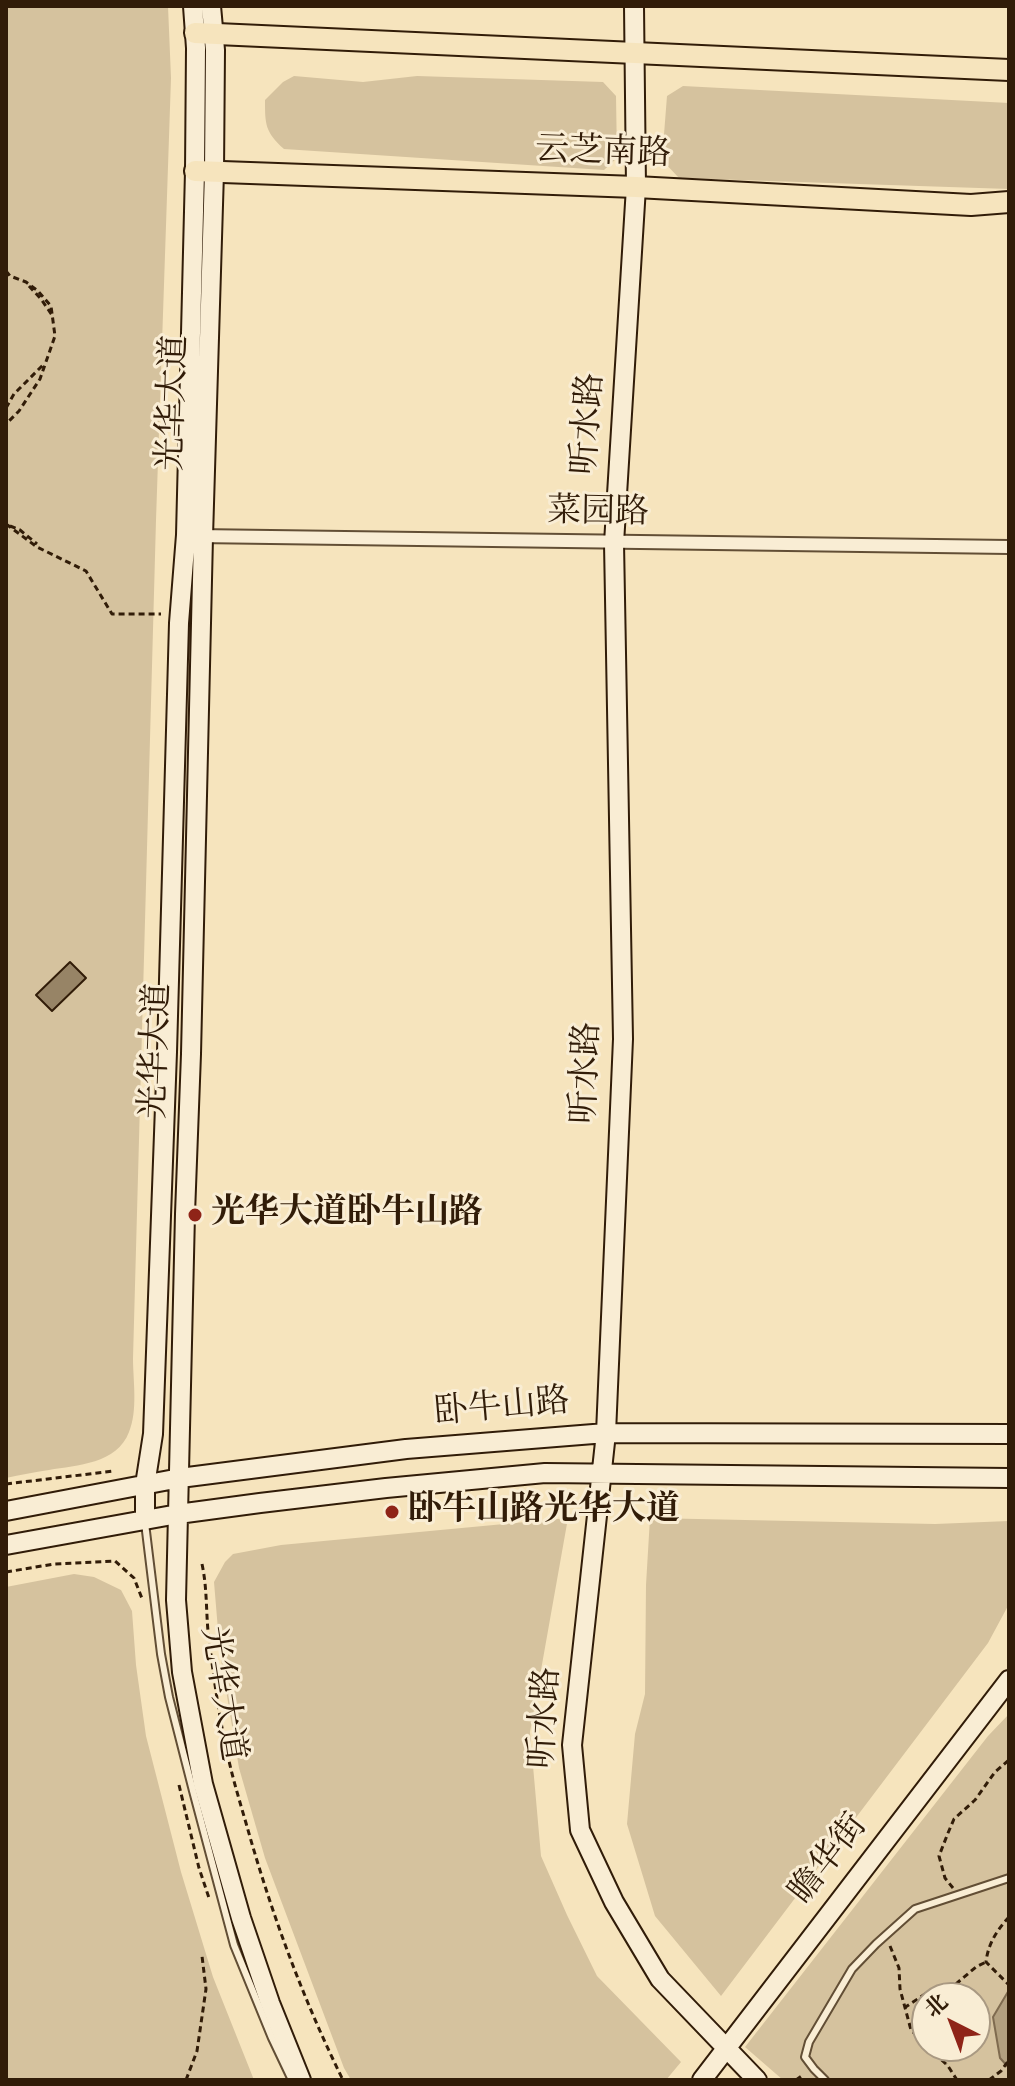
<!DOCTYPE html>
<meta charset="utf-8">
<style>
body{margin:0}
#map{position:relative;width:1015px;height:2086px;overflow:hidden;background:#f6e4bd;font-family:"IM FELL Double Pica","Noto Serif SC",serif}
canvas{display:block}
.frame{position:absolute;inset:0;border:8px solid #311c08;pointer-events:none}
.north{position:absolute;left:911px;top:1982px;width:80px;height:80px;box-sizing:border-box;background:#f9edd4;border:2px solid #a99982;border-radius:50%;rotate:318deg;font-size:22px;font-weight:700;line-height:32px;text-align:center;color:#311c08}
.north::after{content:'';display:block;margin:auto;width:28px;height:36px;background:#8f2418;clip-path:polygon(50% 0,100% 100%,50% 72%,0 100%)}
</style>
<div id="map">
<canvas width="1015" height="2086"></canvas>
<div class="frame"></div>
<div class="north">北</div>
</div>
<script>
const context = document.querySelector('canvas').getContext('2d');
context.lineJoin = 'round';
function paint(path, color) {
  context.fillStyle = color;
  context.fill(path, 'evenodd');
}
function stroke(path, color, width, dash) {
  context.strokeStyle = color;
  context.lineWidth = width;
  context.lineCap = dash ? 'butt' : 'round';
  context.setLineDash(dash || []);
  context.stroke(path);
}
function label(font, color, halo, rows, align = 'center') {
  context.font = font + ' "IM FELL Double Pica","Noto Serif SC",serif';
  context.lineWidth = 6;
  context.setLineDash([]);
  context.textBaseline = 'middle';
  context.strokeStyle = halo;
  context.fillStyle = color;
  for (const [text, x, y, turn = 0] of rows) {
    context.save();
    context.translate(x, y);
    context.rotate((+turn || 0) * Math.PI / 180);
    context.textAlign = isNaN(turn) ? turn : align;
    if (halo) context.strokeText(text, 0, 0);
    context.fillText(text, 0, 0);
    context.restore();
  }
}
const green = new Path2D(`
 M 6,6 L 168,6 L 171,78 L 156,520 L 133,1358 C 133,1381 138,1410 129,1432 C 117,1464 77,1465 49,1470 C 34,1472 20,1475 6,1478 Z
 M 294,76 L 363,82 L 417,76 L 603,82 L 616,96 L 617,158 L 604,170 L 284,149 C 265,132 265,124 265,100 L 283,82 Z
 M 683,86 L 1009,103 L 1009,189 L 679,178 L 662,160 L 667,96 Z
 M 568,1518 L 530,1732 L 541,1856 L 567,1915 L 597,1976 L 681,2062 L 666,2080 L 351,2080 L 344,2068 L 265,1858 L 239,1768 L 220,1654 L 214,1582 L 225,1562 L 233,1554 L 281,1545 Z
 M 650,1518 L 935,1524 L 1009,1521 L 1009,1604 L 988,1643 L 721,1996 L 655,1916 L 627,1824 L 635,1734 L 645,1694 L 646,1585 Z
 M 74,1574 L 94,1577 L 121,1590 L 132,1611 L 136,1665 L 146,1736 L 181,1872 L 213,1977 L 254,2080 L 6,2080 L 6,1587 Z
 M 1009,1714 L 1009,2080 L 783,2080 L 745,2047 L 988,1736 ZM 927,1998 L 975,1998 L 975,2046 L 927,2046 Z`);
const water = new Path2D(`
 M 1009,1990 L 1009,2068 L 1000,2058 L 993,2017 Z`);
const building = new Path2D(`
 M 70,962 L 86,978 L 52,1011 L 36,995 Z`);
const path = new Path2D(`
 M 6,271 L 10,276 L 26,282 L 38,291 L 51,306 L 55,336 L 40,379 L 19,411 L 6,424
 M 29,286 L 41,299 L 52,315
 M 6,408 L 14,394 L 45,363
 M 6,524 L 37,547 L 86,571 L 112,614 L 161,614
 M 10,526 L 20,530 L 37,544
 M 6,1484 L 114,1471
 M 202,1564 C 207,1587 206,1609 208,1631 C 213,1671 218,1712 227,1752 C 232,1776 239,1799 246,1823 C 271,1912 302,1997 343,2080
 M 6,1572 L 54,1564 L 115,1561 L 134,1578 L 143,1601
 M 179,1785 L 199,1868 L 209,1898
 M 953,1888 L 945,1878 L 939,1856 L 948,1833 L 954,1819 L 975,1800 L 995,1772 L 1009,1760
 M 1009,1917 C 997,1930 988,1944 986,1962 L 1009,1985
 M 890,1946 L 899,1968 L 900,1989 L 911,2030 L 948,2066 L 957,2080
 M 904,2008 L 925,1994 L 934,1996 L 944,1994 L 976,1967 L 986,1962
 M 938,2046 L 947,2064
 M 186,2080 L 197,2051 L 206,1989 L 202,1956
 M 796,2080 L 803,2075
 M 989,2080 L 1001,2071 L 1009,2060`);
const lane = new Path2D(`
 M 145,1523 L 161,1654 L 169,1697 L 193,1791 L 234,1945 L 272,2038 L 291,2078
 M 825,2080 L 814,2069 L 805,2057 L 809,2042 L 852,1969 L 876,1944 L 915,1909 L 1009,1878`);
const street = new Path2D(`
 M 197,536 L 1009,547`);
const secondary = new Path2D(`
 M 211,6 L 215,50 L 214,172 L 203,537 L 191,1054 L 185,1214 L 176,1600 L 182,1672 L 203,1784 L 241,1918 L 270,2003 L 301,2080
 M 634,6 L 636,187 L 614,543 L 623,1039 L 606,1433 L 572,1745 L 580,1830 L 614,1902 L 660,1979 L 757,2080
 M 6,1511 L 180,1478 L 406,1449 L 606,1433 L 1009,1434
 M 145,1520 L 145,1485 L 153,1434 L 167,1052 L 179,623 L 186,535 L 195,171 L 196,48 L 193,6
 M 6,1545 L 178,1514 L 260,1503 L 386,1488 L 545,1473 L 1009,1478
 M 702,2080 L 1009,1680`);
const primary = new Path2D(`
 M 195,33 L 1009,70
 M 195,171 L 636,187 L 971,205 L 1009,202`);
const markers = [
 [195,1215,8,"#8f2418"],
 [392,1512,8,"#8f2418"]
];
const streetNames = [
 ["云芝南路",603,154,2],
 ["光华大道",175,403,-88],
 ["听水路",590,424,-86],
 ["菜园路",598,514,1],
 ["光华大道",158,1051,-88],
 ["听水路",588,1073,-88],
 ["卧牛山路",502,1409,-5],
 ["光华大道",221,1694,81],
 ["听水路",547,1718,-87],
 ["瞻华街",830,1860,-52]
];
const poiNames = [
 ["光华大道卧牛山路",211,1215],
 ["卧牛山路光华大道",408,1512]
];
paint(green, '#d5c29e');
paint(water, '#b3a07f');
stroke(water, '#7f6b4f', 2);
paint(building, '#978466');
stroke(building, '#311c08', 2);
stroke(lane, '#624e35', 10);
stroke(street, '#624e35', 16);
stroke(secondary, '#311c08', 22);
stroke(primary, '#311c08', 24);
stroke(path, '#311c08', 3, [6, 4]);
stroke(lane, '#f9edd4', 6);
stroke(street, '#f9edd4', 12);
stroke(secondary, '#f9edd4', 18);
stroke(primary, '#f6e4bd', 20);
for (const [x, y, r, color] of markers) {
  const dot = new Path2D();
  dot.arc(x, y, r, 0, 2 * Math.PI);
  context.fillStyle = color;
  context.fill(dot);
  stroke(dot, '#f9edd4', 3);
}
label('34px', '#311c08', '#f9edd4', streetNames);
label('bold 34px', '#311c08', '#f9edd4', poiNames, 'left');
</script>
